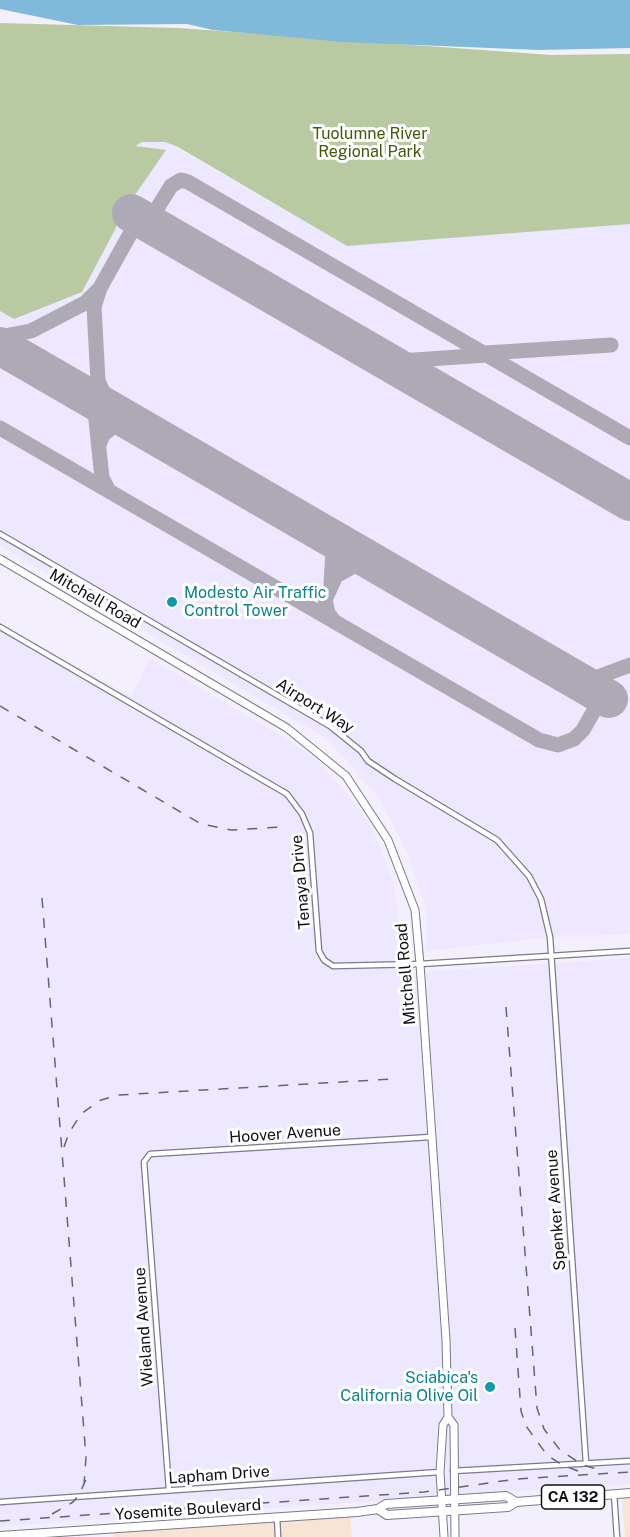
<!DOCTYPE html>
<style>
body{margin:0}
canvas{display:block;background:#f3effd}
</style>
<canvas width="630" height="1537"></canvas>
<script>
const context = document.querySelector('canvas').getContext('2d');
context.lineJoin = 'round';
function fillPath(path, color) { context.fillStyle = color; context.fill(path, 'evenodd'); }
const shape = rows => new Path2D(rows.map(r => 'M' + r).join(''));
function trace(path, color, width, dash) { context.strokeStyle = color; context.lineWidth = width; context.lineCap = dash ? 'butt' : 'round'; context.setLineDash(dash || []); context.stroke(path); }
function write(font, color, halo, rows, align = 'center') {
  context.font = font + ' "Public Sans",sans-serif'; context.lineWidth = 6; context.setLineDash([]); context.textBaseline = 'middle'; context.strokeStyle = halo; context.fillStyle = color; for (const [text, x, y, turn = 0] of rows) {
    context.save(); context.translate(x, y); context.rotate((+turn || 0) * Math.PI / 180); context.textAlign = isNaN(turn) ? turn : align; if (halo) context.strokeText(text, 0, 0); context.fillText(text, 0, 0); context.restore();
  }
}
fillPath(shape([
 [630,1497,630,1537,625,1537,622,1498],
 [350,1516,352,1537,113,1537,113,1533]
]), '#f7e4d4');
fillPath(shape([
 [28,131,55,133,120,152,142,142,166,142,347,246,630,224,630,934,550,937,426,951,426,908,407,852,379,798,327,739,0,546,0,139],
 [0,626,131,696,150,659,292,742,317,761,353,801,374,832,393,882,406,973,630,958,630,1484,0,1526]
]), '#ede7ff');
fillPath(shape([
 [0,23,179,28,551,55,630,54,630,224,347,246,178,147,165,142,142,142,135,146,166,150,128,205,82,292,14,319,0,311]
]), '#b9caa2');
fillPath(shape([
 [0,0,630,0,630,48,539,50,343,42,213,30,187,24,78,25,0,9]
]), '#80b9da');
trace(shape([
 [148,223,171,186,181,180,188,182,630,438],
 [0,337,31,331,85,303,98,290],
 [486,353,611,345],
 [380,357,400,361,487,355],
 [428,385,421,378,420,369,423,363,431,359],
 [76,390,88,400,95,411,102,478,109,491],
 [123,417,108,402,98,381,94,307,100,288,139,218],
 [0,428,539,740,558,745,574,739,583,730,603,695],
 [99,445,103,435,113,427,126,423,138,426],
 [607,489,630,492],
 [319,531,328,540,333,551,331,583],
 [334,621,328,613,325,600,336,576,354,566,381,567],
 [582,683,630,665]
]), '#adaab6', 15);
trace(shape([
 [131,213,630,502],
 [0,346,609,699]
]), '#adaab6', 38);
const street = shape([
 [0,534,330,726,361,751,368,761,395,779,497,840,529,876,541,899,550,937,586,1463],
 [0,627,287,794,302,814,310,833,319,951,324,960,333,966,420,964,630,951],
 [453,1471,630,1461],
 [169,1490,144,1162,150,1154,431,1137],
 [614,1494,617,1537],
 [0,1502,440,1472],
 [277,1517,278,1537]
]);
const secondary = shape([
 [0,559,287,728,346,776,388,840,415,910,420,964,446,1340,448,1417,443,1425,440,1472,444,1537],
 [448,1417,454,1425,455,1537]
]);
const primary = shape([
 [378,1509,387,1515,508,1507,516,1502,630,1493],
 [0,1536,357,1512,378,1509,386,1504,506,1496,516,1502]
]);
trace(street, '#7e798d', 7);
trace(secondary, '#7e798d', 9);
trace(primary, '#7e798d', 10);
trace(street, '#fff', 4.5);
trace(secondary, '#fff', 7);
trace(primary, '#fff', 8);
trace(shape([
 [0,706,201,824,231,830,282,827],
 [42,898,86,1457,84,1485],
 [506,1007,537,1408,544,1429,560,1450,583,1465,600,1470],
 [64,1147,69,1133,81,1114,101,1100,119,1095,392,1079],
 [515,1328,521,1411,526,1426,547,1455,562,1465,581,1472],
 [52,1514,73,1502,79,1495,87,1477],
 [0,1521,424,1492,517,1479,630,1472]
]), '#67656e', 1.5, [10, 10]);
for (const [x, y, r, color] of [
 [172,602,6,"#0f9aa8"],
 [490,1387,6,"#0f9aa8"]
]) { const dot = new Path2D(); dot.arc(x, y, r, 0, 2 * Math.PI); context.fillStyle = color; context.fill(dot); trace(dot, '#fff', 2); }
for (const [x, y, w] of [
 [573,1497,63]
]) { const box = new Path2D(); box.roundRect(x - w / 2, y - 12, w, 24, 4.5); context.fillStyle = '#fff'; context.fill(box); trace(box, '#110f16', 1.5); }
write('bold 15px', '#110f16', null, [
 ["CA 132",573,1497]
]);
write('16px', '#425a09', '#fff', [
 ["Tuolumne River",370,134],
 ["Regional Park",370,152]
]);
write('16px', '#0d838f', '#fff', [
 ["Modesto Air Traffic",184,593],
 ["Control Tower",184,611],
 ["Sciabica's",478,1378,"right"],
 ["California Olive Oil",478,1396,"right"]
], 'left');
write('16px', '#110f16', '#fff', [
 ["Mitchell Road",95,599,30],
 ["Airport Way",315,706,32],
 ["Tenaya Drive",301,882,-95],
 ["Mitchell Road",406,974,-95],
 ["Hoover Avenue",285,1134,-4],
 ["Spenker Avenue",556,1210,-94],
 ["Wieland Avenue",144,1327,-94],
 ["Lapham Drive",219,1475,-4],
 ["Yosemite Boulevard",188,1510,-4]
]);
</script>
